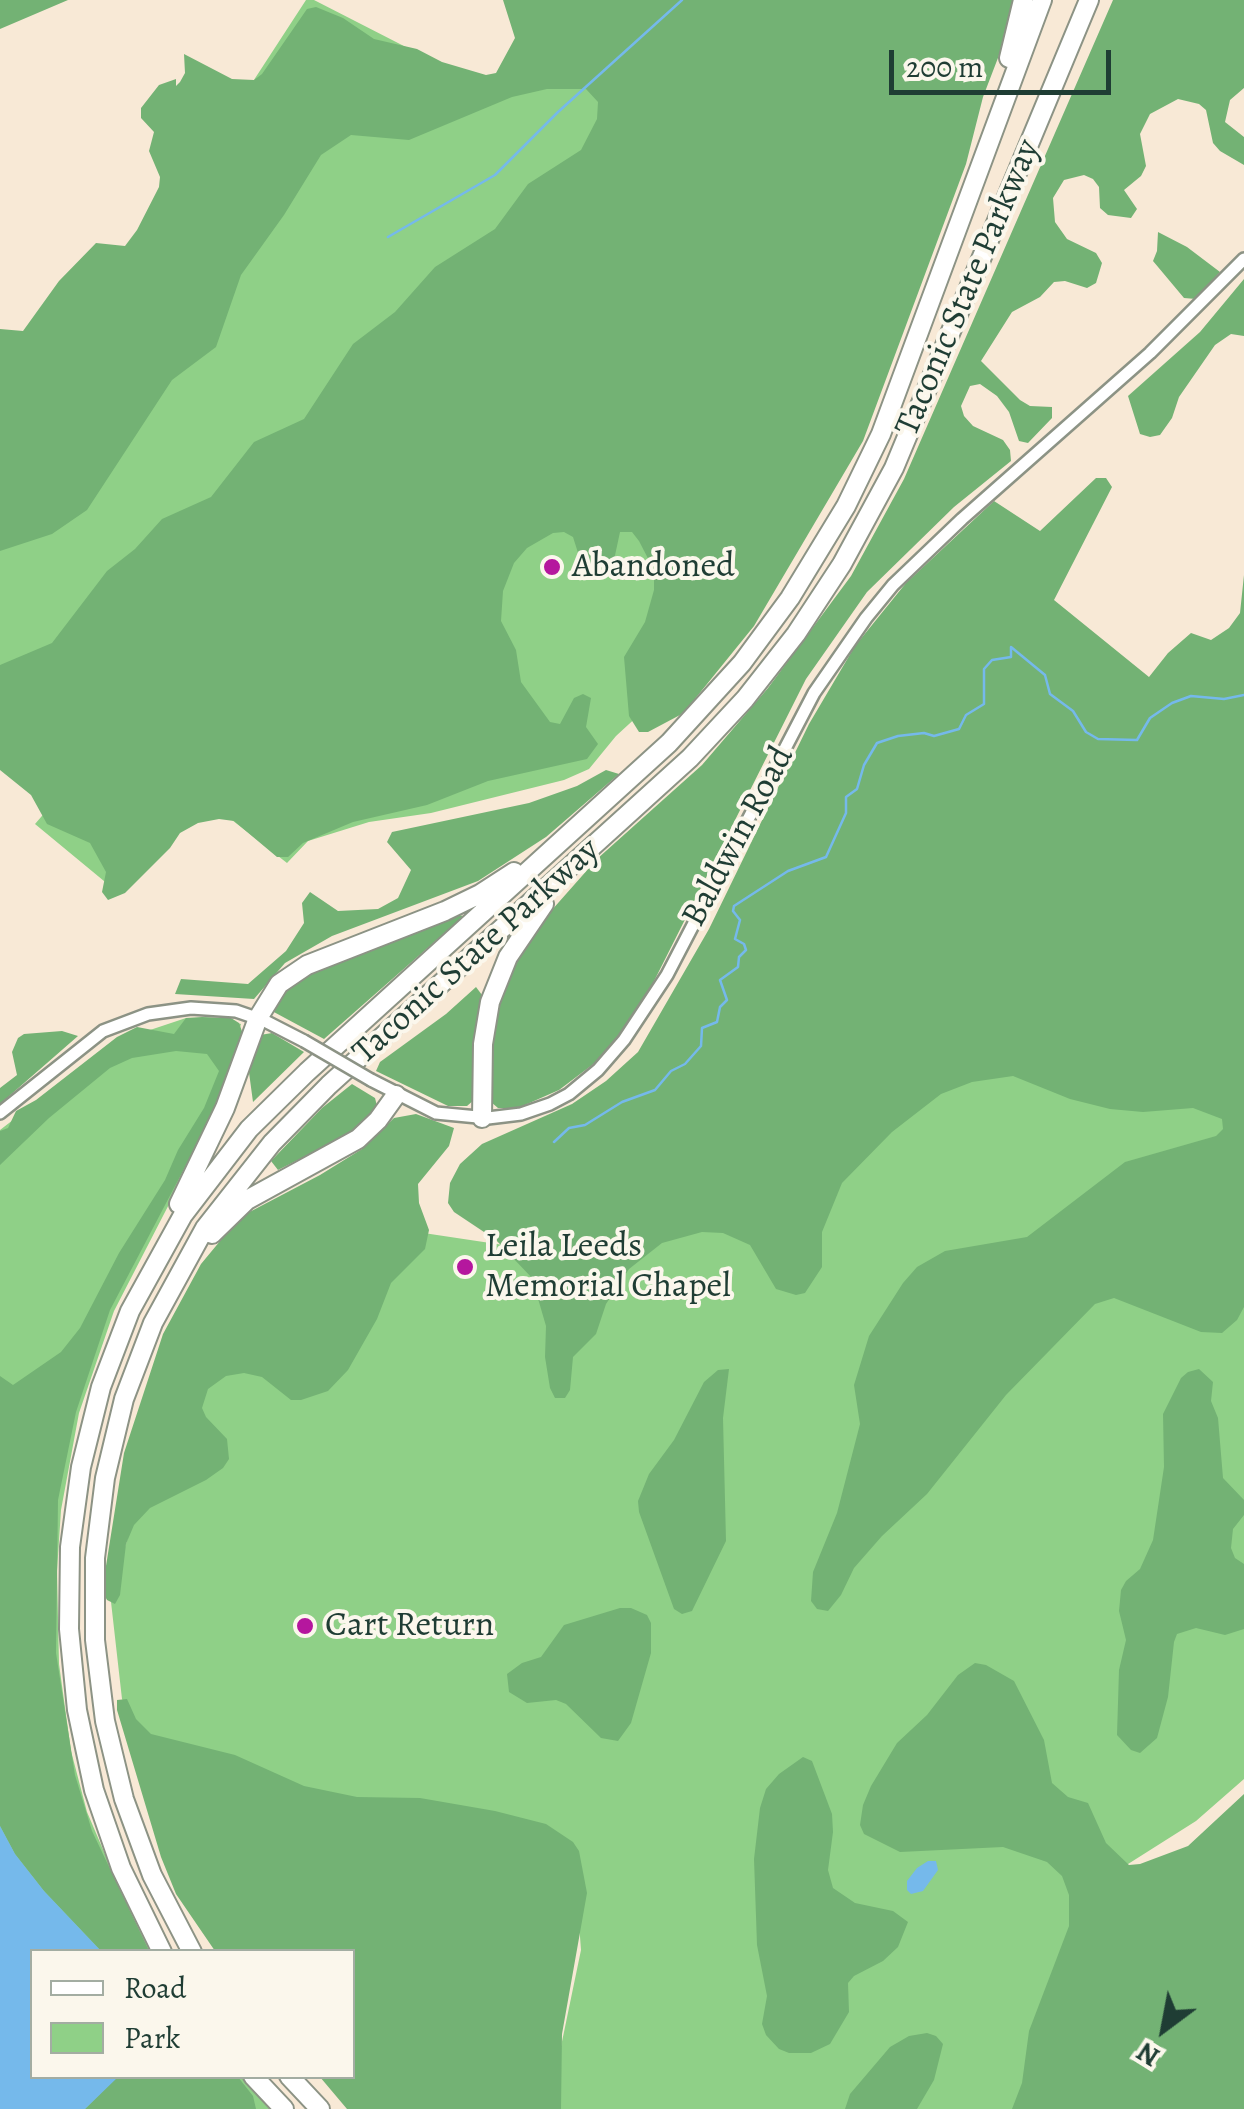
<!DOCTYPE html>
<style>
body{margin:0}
#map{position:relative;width:1244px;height:2109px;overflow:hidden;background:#f8e9d6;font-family:Alegreya,serif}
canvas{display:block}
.legend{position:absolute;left:30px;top:1949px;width:325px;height:130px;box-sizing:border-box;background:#fbf7ec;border:2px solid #a3ada2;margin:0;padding:12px 18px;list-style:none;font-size:30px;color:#1f3d34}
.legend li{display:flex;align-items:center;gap:20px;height:50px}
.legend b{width:50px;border:2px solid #a3ada2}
.north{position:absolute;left:1114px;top:1979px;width:100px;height:100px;-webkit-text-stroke:8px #fbf7ec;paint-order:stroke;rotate:212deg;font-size:28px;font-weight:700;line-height:40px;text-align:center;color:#1f3d34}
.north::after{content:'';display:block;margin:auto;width:35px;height:45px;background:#1f3d34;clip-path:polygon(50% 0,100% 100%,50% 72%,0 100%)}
.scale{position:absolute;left:889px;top:50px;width:222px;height:45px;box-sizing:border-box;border:5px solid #1f3d34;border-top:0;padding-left:12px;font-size:30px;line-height:35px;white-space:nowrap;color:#1f3d34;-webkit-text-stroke:8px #fbf7ec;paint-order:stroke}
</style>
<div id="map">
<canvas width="1244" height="2109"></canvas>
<ul class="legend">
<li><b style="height:12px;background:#fff"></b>Road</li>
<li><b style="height:28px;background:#8fd087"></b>Park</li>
</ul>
<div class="north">N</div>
<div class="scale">200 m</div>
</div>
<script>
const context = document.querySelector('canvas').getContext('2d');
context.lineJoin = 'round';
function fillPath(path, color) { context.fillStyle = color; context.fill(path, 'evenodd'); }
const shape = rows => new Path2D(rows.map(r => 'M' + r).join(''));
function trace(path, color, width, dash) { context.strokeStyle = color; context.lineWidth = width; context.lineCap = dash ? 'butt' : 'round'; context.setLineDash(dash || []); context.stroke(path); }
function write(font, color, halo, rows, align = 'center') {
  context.font = font + ' Alegreya,serif'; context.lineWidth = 8; context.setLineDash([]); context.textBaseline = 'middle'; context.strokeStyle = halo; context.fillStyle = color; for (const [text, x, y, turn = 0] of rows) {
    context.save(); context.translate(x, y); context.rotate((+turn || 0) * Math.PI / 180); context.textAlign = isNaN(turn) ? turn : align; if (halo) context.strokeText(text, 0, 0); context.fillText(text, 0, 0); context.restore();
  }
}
fillPath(shape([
 [306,0,314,0,482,86,588,0,690,668,616,736,589,769,564,780,431,813,369,822,308,841,287,863,200,795,110,886,35,824,54,802,0,757,0,470],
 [186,1018,216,1018,241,1024,214,1117,114,1311,79,1413,61,1510,57,1571,59,1664,71,1751,87,1812,122,1894,154,1951,32,1952,32,2076,244,2077,271,2109,0,2109,0,1130,106,1048,126,1038],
 [974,1052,1244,1095,1244,1779,1196,1821,1117,1871,1037,2109,548,2109,581,1950,575,1870,376,1806,145,1747,122,1699,110,1593,170,1408,417,1232,590,1258]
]), '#8fd087');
fillPath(shape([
 [0,0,68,0,0,29],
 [503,0,1015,0,1006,37,983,97,966,164,863,441,754,626,690,705,680,715,648,732,639,732,629,716,624,657,645,622,654,590,654,570,639,541,632,532,620,532,614,560,608,566,597,568,587,564,579,556,573,537,564,532,553,533,527,548,514,563,503,591,501,621,516,650,521,682,550,722,560,724,574,698,583,694,591,698,586,727,598,744,587,759,488,781,427,805,353,822,303,843,288,857,277,857,234,821,219,819,198,823,180,833,170,848,125,893,108,900,102,892,106,872,90,843,47,824,31,795,0,770,0,665,52,643,107,571,135,549,162,519,211,497,254,442,304,419,353,344,395,312,435,267,495,229,528,184,581,150,597,119,598,102,586,89,547,89,512,97,409,140,351,135,321,155,284,215,241,275,216,347,172,380,87,510,52,534,0,551,0,329,23,331,59,281,96,243,125,246,137,230,159,187,160,177,149,151,154,132,141,118,141,108,159,85,176,79,176,86,180,82,185,73,184,54,232,79,254,80,262,74,307,9,316,7,343,18,374,39,417,49,442,62,486,75,496,73,515,38],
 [1113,0,1244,0,1244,88,1230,100,1225,122,1244,137,1244,165,1220,151,1213,143,1206,110,1199,104,1178,99,1150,114,1140,134,1146,166,1141,176,1124,190,1137,209,1131,218,1108,215,1100,208,1099,187,1093,179,1084,175,1064,180,1053,198,1055,222,1067,239,1096,253,1102,263,1096,283,1087,288,1065,281,1054,282,1040,297,1012,312,981,361,1020,400,1030,406,1052,407,1052,418,1028,443,1019,441,1009,412,997,396,980,384,970,386,961,406,964,416,973,426,1003,440,1010,450,1011,461,954,507,867,592,806,679,647,995,604,1056,559,1090,518,1108,498,1108,491,1102,489,1082,494,1015,528,937,597,859,702,765,768,688,851,576,904,479],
 [1158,232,1187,247,1220,272,1196,299,1184,298,1153,261,1157,251],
 [1244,279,1244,336,1231,334,1215,345,1179,397,1172,418,1160,435,1150,437,1140,434,1128,396,1200,332],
 [1096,478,1106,478,1112,487,1054,600,1149,677,1168,653,1191,633,1211,640,1229,628,1240,613,1244,575,1244,1307,1237,1320,1222,1333,1201,1332,1114,1298,1095,1304,1006,1395,927,1494,882,1536,854,1568,841,1595,828,1611,817,1609,811,1601,813,1572,837,1513,860,1424,854,1385,869,1336,903,1283,917,1267,945,1251,1027,1237,1125,1162,1216,1136,1223,1129,1222,1119,1193,1108,1143,1112,1110,1109,1070,1099,1013,1076,972,1082,941,1094,892,1132,842,1183,822,1232,822,1267,805,1293,796,1295,776,1289,750,1245,723,1233,702,1232,662,1243,629,1269,606,1304,596,1334,573,1357,570,1390,565,1398,555,1398,550,1388,545,1357,546,1326,532,1278,496,1240,454,1212,448,1203,450,1183,460,1164,482,1144,572,1104,606,1081,638,1052,709,929,809,724,855,646,906,583,994,501,1040,531],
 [606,770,619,774,546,837,478,881,332,936,285,963,254,999,175,994,181,979,248,984,286,951,304,923,302,903,310,892,338,911,378,909,398,898,411,870,387,842,392,832,529,803,577,786],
 [450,914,464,916,324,1039,272,1011,286,987,302,976],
 [476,987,482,995,475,1031,475,1099,467,1106,448,1106,376,1071,380,1062,446,1014],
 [202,1017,231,1018,239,1023,243,1034,240,1046,218,1104,110,1310,76,1412,58,1500,56,1653,75,1775,92,1831,149,1951,101,1951,44,1891,15,1854,0,1826,0,1376,13,1385,61,1352,80,1328,119,1253,165,1180,178,1150,204,1108,219,1071,207,1054,176,1051,132,1058,110,1068,49,1118,0,1165,0,1131,8,1128,16,1111,36,1100,117,1037,137,1027,174,1034,186,1018],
 [62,1031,78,1036,0,1104,0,1088,17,1075,12,1052,18,1038,24,1034],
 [272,1033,304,1052,253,1102,248,1065,260,1035],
 [352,1084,375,1098,377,1106,372,1114,350,1134,278,1170,271,1161,322,1108],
 [416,1114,454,1128,449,1146,418,1184,419,1203,429,1230,425,1249,391,1283,377,1319,348,1370,328,1391,301,1400,291,1400,262,1377,244,1373,226,1376,208,1389,202,1408,206,1417,227,1439,229,1459,223,1468,206,1480,150,1508,134,1525,126,1544,120,1595,115,1604,107,1600,102,1591,124,1453,163,1334,201,1264,240,1217,320,1175,362,1149,394,1118],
 [729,1369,723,1418,726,1541,692,1611,682,1614,674,1609,639,1512,638,1501,649,1474,674,1440,704,1382,718,1370],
 [1199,1369,1213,1382,1211,1401,1218,1418,1223,1478,1244,1500,1244,1515,1233,1529,1231,1548,1235,1558,1244,1564,1244,1629,1225,1635,1196,1628,1177,1634,1174,1642,1168,1697,1157,1738,1140,1753,1131,1750,1117,1735,1119,1670,1126,1640,1119,1611,1121,1590,1126,1581,1140,1569,1153,1540,1164,1467,1163,1414,1181,1378,1188,1372],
 [620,1608,631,1608,647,1615,651,1623,651,1653,631,1723,618,1741,601,1738,566,1704,556,1700,527,1703,509,1692,507,1674,522,1663,541,1657,564,1625],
 [975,1663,986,1665,1014,1681,1044,1740,1052,1783,1068,1797,1088,1803,1106,1843,1129,1865,1140,1864,1188,1846,1244,1794,1244,2109,1012,2109,1022,2083,1029,2031,1069,1926,1069,1895,1062,1876,1047,1862,1003,1847,900,1852,864,1834,860,1825,863,1805,871,1786,897,1743,927,1715,958,1675],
 [127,1699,136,1719,151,1734,235,1755,304,1786,357,1797,420,1798,495,1811,546,1824,573,1842,579,1851,587,1893,562,2034,561,2109,347,2109,320,2077,352,2076,352,1952,215,1951,176,1894,161,1857,117,1710,117,1700],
 [803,1757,812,1761,832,1814,833,1832,828,1870,833,1888,855,1903,893,1911,908,1922,898,1947,883,1961,854,1976,848,1983,849,2012,830,2044,811,2053,789,2053,779,2049,766,2035,762,2024,767,1996,757,1945,754,1859,760,1808,766,1789,779,1774],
 [927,2033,936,2036,943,2044,934,2080,917,2109,845,2109,850,2094,890,2047,909,2036],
 [118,2076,238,2077,253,2096,256,2109,85,2109]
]), '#73b274');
fillPath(shape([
 [0,1826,15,1854,44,1891,101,1951,32,1952,32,2076,118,2077,85,2109,0,2109],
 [928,1861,936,1861,938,1870,923,1891,911,1894,907,1890,907,1881,917,1868]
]), '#75b9eb');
trace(shape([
 [388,237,495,175,558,112,682,0],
 [554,1142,569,1128,585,1125,622,1102,655,1090,671,1071,685,1064,701,1046,702,1028,717,1022,720,1007,727,1000,720,980,738,967,739,957,746,950,744,944,735,939,740,920,733,911,734,906,788,871,826,857,846,813,846,797,857,789,864,765,877,743,898,736,924,733,934,736,959,729,966,715,984,704,984,669,992,660,1011,657,1011,647,1045,675,1050,694,1073,711,1086,732,1098,739,1137,740,1150,718,1172,703,1191,696,1224,699,1244,695]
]), '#75b9eb', 2.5);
const tertiary = shape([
 [371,1080,436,1113,488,1118,521,1114,550,1104,569,1094,598,1070,624,1040,667,975,814,693,866,618,893,585,962,519,1150,353,1244,259],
 [0,1113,103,1031,148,1014,191,1008,236,1011,265,1021,304,1041]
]);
const motorway = shape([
 [1009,58,1023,0],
 [482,1118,483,1044,490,1002,508,957,544,904],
 [179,1204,225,1108,258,1018,279,984,307,965,445,911,480,894,514,872],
 [212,1234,247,1200,358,1139,378,1120,396,1095],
 [162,1952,121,1868,94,1790,77,1710,69,1629,70,1547,81,1467,101,1387,130,1311,183,1215,249,1129,307,1072,669,743,742,663,790,598,846,506,881,434,1042,0],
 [192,1952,152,1875,124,1799,105,1721,95,1640,95,1558,105,1478,124,1399,153,1323,205,1228,272,1143,329,1085,690,758,745,699,796,634,842,564,894,468,1089,0],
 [253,2076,284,2109],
 [289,2076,320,2109]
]);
trace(tertiary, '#8c9385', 16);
trace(motorway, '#8c9385', 22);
trace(tertiary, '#fff', 11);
trace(motorway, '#fff', 18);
const tertiaryBridge = shape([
 [304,1041,371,1080]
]);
trace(tertiaryBridge, '#8c9385', 16, []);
trace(tertiaryBridge, '#fff', 11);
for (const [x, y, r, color] of [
 [552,567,10,"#b5179e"],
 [465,1267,10,"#b5179e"],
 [305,1626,10,"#b5179e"]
]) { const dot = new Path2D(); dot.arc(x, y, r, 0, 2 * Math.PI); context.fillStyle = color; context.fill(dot); trace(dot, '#fbf7ec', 4); }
write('35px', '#1f3d34', '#fbf7ec', [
 ["Taconic State Parkway",969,288,-67],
 ["Baldwin Road",739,837,-62],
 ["Taconic State Parkway",477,952,-42]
]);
write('35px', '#1f3d34', '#fbf7ec', [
 ["Abandoned",572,567],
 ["Leila Leeds",485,1247],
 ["Memorial Chapel",485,1287],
 ["Cart Return",325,1626]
], 'left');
</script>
